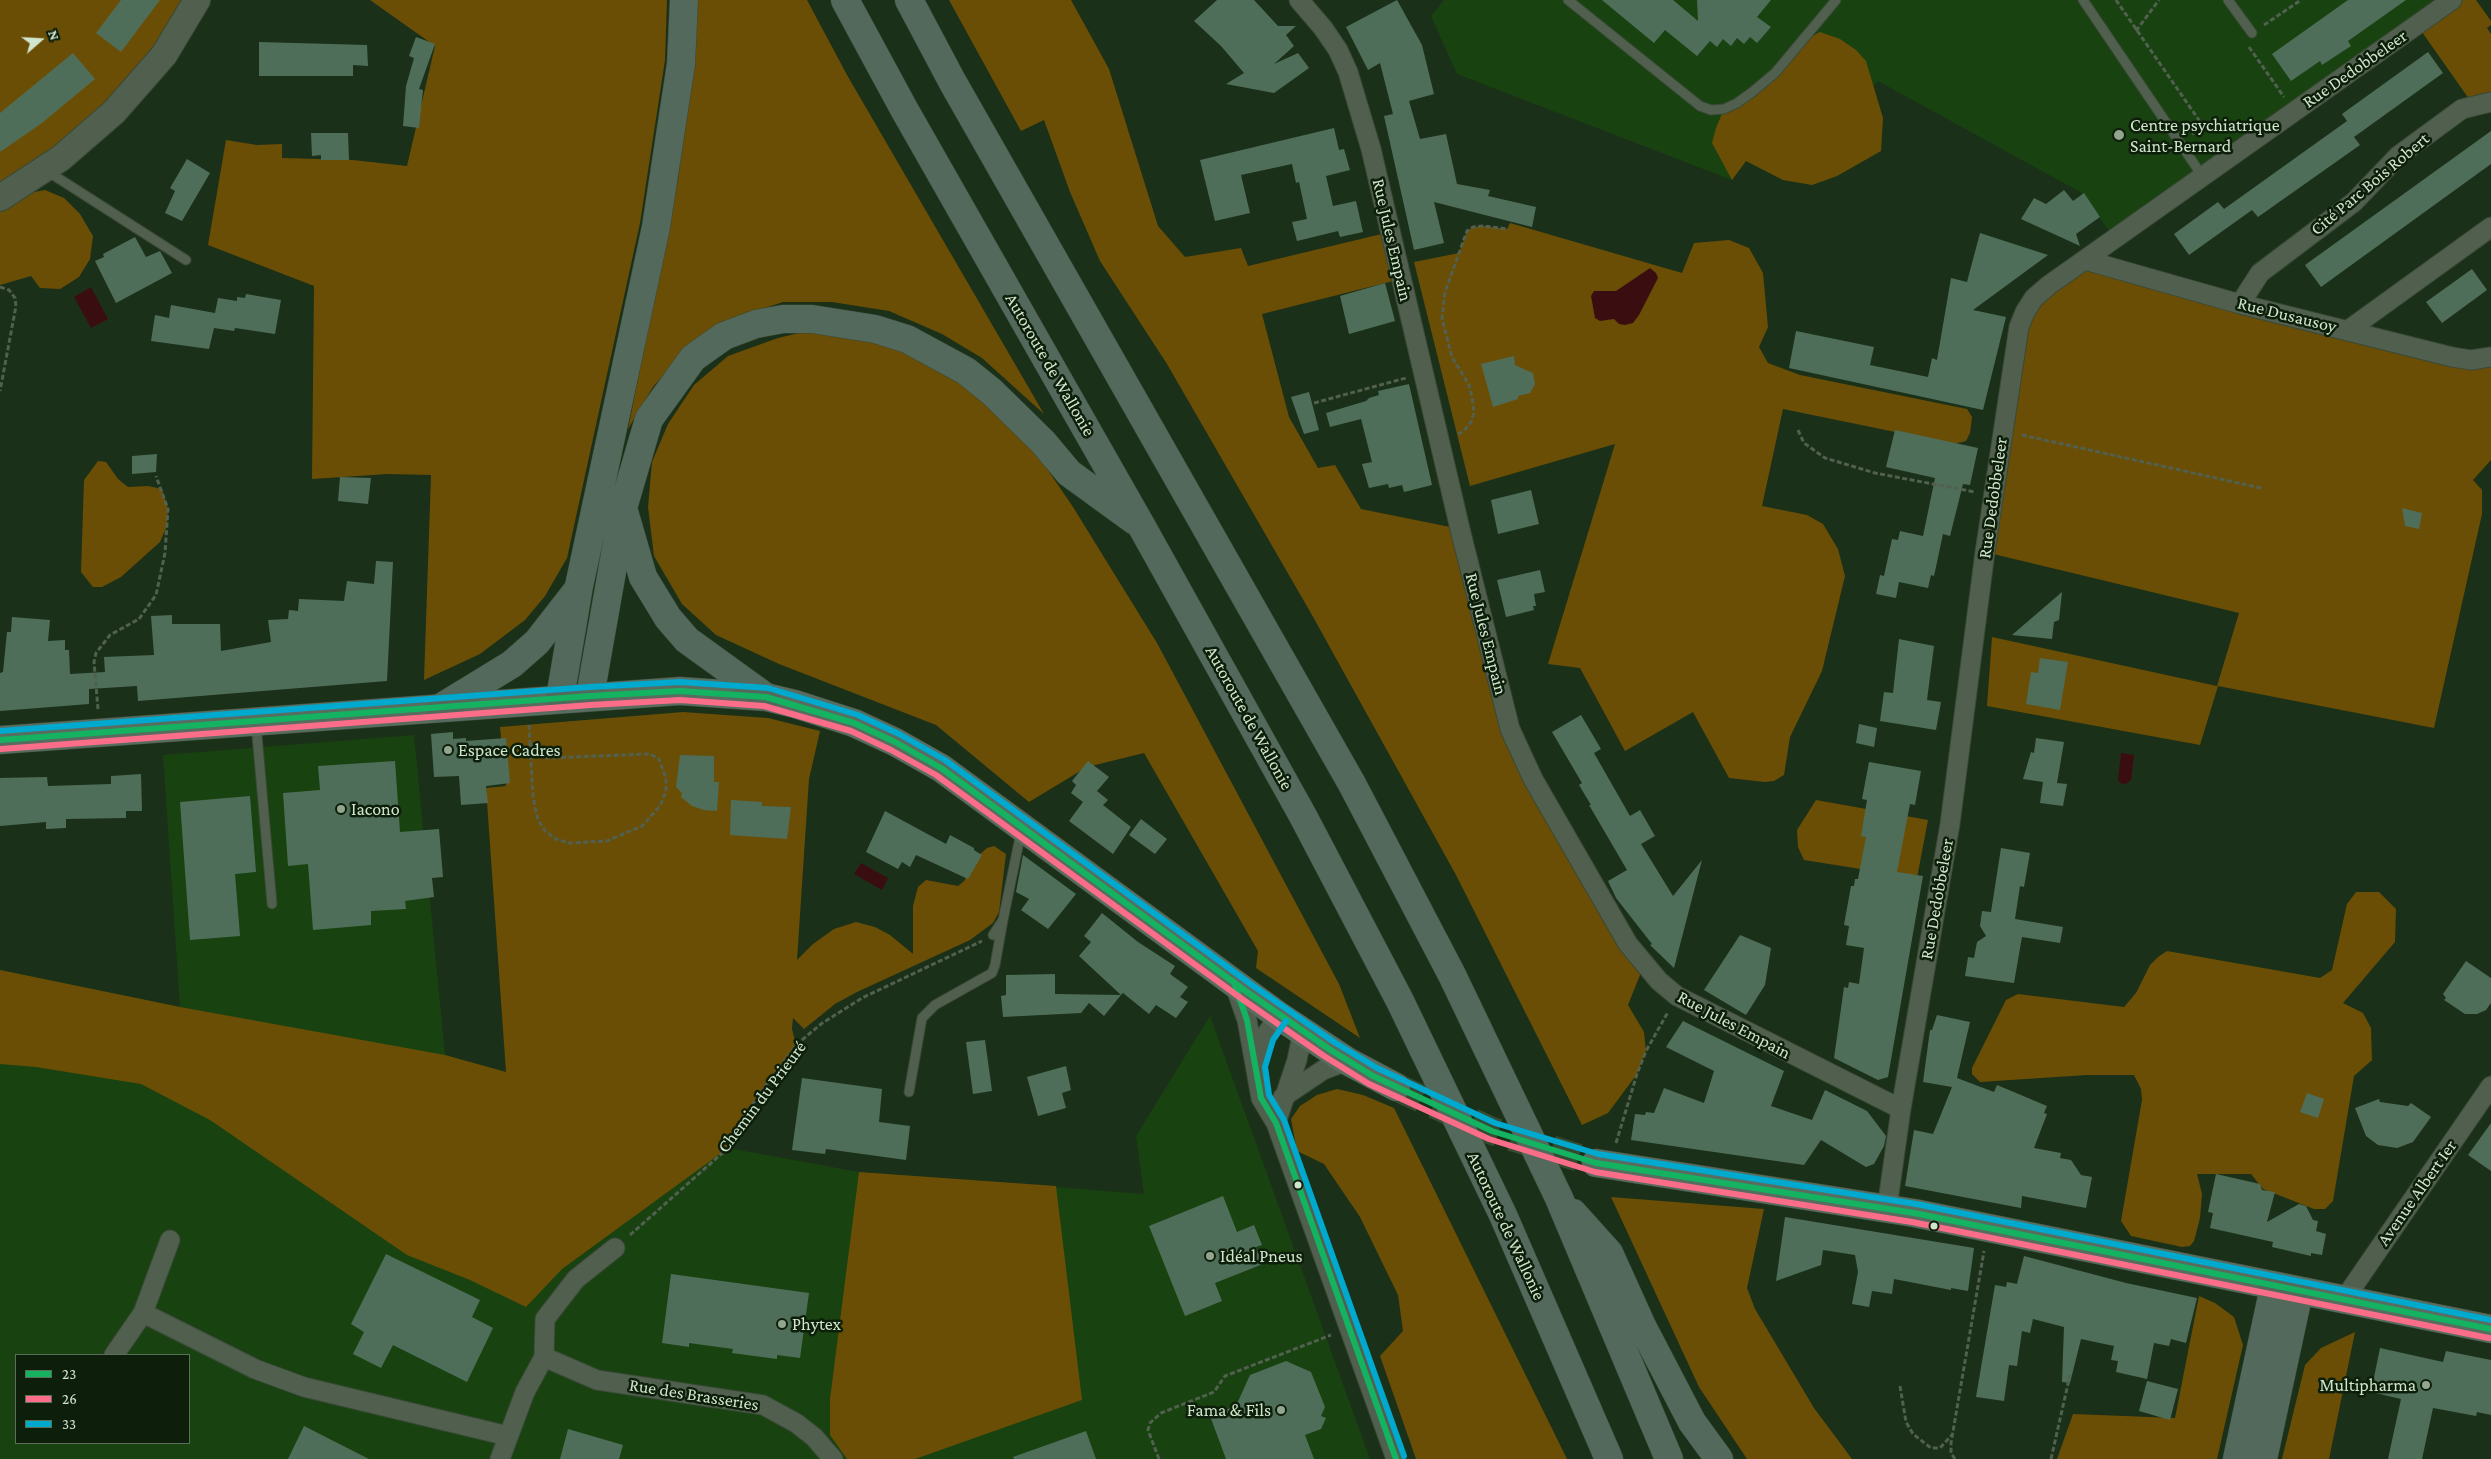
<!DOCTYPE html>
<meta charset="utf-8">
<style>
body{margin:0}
#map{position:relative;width:2491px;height:1459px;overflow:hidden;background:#1b3018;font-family:"Crimson Pro",serif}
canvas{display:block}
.legend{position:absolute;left:15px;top:1354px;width:175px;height:90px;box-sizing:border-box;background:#0d1e0a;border:1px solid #5b6e58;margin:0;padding:6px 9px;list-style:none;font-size:15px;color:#d0e6cc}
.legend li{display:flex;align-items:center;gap:10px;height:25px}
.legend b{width:25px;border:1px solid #5b6e58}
.north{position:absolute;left:15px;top:15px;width:50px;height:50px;-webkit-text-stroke:4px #0d1e0a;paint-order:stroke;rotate:71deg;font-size:14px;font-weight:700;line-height:20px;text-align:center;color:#d0e6cc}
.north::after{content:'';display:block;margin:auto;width:18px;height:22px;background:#d0e6cc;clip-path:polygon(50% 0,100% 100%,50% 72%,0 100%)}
</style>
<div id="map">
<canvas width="2491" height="1459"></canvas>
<ul class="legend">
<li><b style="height:6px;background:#13b361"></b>23</li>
<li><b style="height:6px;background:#fb6d88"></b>26</li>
<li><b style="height:6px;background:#00a9ce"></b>33</li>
</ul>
<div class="north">N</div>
</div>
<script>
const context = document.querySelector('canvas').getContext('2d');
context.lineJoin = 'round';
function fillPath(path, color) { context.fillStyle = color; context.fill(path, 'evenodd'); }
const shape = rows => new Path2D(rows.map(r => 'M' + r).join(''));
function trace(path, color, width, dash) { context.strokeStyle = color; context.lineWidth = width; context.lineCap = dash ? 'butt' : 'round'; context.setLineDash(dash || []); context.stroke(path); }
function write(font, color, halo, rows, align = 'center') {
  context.font = font + ' "Crimson Pro",serif'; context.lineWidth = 5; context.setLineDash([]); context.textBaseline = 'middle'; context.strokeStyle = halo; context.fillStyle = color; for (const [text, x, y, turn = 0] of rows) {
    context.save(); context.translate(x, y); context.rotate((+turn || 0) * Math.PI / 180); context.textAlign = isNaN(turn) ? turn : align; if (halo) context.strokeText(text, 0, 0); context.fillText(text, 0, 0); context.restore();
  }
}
fillPath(shape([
 [1444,0,2452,0,2115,239,2082,193,1878,81,1873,86,1883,118,1881,151,1837,176,1812,185,1783,180,1746,161,1732,180,1457,74,1431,16],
 [414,735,445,1055,717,1137,728,1148,859,1172,1144,1194,1136,1136,1210,1016,1370,1459,0,1459,0,970,180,1007,163,755],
 [16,1355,189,1355,189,1443,16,1443]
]), '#194211');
fillPath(shape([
 [0,0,197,0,164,55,0,198],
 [370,0,667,0,665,60,640,223,567,558,545,596,525,620,480,654,424,680,431,475,388,474,312,479,314,286,208,245,226,140,257,145,282,144,282,158,353,160,407,166,435,46],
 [698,0,807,0,847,75,1044,414,982,358,942,334,889,311,832,302,783,302,729,320,682,354,653,387,628,429,678,179],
 [949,0,1071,0,1109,69,1158,226,1185,257,1241,248,1248,266,1390,232,1401,279,1262,314,1289,417,1318,468,1335,465,1361,509,1460,529,1510,729,1644,965,1628,1005,1644,1032,1646,1051,1637,1074,1608,1113,1582,1125,1456,875,1312,615,1167,364,1100,261,1070,192,1044,120,1021,131],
 [2452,0,2476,0,2491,21,2491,25,2487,28,2491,34,2491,102,2474,106,2417,25],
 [1820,32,1840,39,1856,50,1866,61,1883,118,1881,151,1837,176,1812,185,1783,180,1746,161,1732,180,1712,143,1716,128,1724,109,1737,103,1801,42],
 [45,190,64,198,80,214,93,236,90,259,79,277,60,289,40,288,31,276,0,285,0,206,23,194],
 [1510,223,1682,273,1694,243,1729,240,1749,248,1763,273,1768,327,1759,347,1768,363,1800,375,1967,409,1972,417,1970,433,1966,441,1954,444,1783,409,1762,506,1807,515,1823,524,1838,549,1845,576,1822,671,1790,737,1784,775,1774,781,1765,782,1729,778,1693,712,1625,751,1580,668,1548,664,1615,444,1470,486,1414,262,1459,253,1467,231,1473,227,1483,226,1507,229],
 [2085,260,2491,357,2491,460,2473,480,2482,490,2482,514,2434,728,2218,686,2200,745,1987,706,1992,637,2217,686,2239,613,1985,552,2019,327],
 [812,330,886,340,936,364,985,402,1039,457,1073,507,1157,643,1339,984,1360,1038,1256,968,1258,951,1144,753,1087,767,1029,802,936,725,779,664,716,635,682,604,654,556,648,507,652,462,668,424,694,385,728,356,778,338],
 [98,461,106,462,118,479,128,487,148,486,162,489,168,509,167,526,160,542,121,577,102,587,93,587,81,572,84,480],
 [683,712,768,718,820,731,809,779,797,960,813,944,834,929,856,922,875,927,890,935,913,954,913,906,918,887,926,880,958,886,964,881,979,855,987,848,994,846,1006,854,999,912,993,923,970,940,857,992,835,1004,804,1029,793,1018,792,1029,796,1045,755,1100,728,1148,562,1269,526,1307,470,1280,407,1255,210,1120,141,1084,36,1067,0,1064,0,970,180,1007,445,1055,506,1072,486,788,506,786,500,727],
 [1816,800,1928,820,1917,878,1804,860,1798,847,1797,830],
 [2356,892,2379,892,2396,909,2395,942,2343,1003,2363,1013,2371,1028,2372,1060,2354,1076,2333,1201,2325,1209,2314,1209,2263,1189,2251,1174,2197,1174,2202,1194,2200,1218,2194,1241,2190,1246,2182,1247,2131,1236,2121,1221,2142,1100,2141,1089,2134,1075,2087,1075,1980,1082,1972,1074,1972,1068,2006,1000,2018,994,2124,1007,2136,993,2150,965,2158,957,2167,951,2320,978,2332,970,2347,904],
 [1337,1089,1363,1095,1394,1108,1567,1459,1416,1459,1380,1356,1403,1331,1398,1295,1360,1217,1324,1164,1297,1151,1291,1119,1300,1106,1317,1095],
 [859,1172,1056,1186,1082,1400,915,1459,847,1459,830,1435,830,1399],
 [1611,1197,1764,1209,1747,1288,1755,1309,1814,1408,1852,1459,1747,1459,1699,1387],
 [2199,1296,2215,1303,2234,1317,2243,1345,2217,1459,2057,1459,2073,1414,2175,1418],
 [2355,1332,2329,1459,2282,1459,2305,1365,2321,1348]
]), '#6a4e05');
fillPath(shape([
 [1650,268,1656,273,1658,278,1639,315,1633,323,1625,325,1619,324,1614,319,1600,321,1595,318,1591,296,1594,291,1616,291],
 [91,287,108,319,91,328,74,297],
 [2121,753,2134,755,2131,780,2126,784,2120,783,2118,780],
 [861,863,888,878,882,890,854,874]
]), '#3a0e10');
fillPath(shape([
 [121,0,160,0,121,52,96,33],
 [1217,0,1254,0,1278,26,1296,26,1286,35,1294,46,1274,64,1298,53,1309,68,1274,93,1226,84,1244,73,1221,46,1194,21],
 [1397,0,1422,45,1434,94,1409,101,1420,139,1446,134,1457,184,1490,190,1488,196,1536,207,1532,227,1434,202,1444,243,1414,250,1384,116,1393,114,1380,63,1368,70,1346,27],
 [1602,0,1673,0,1698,21,1697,0,1771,0,1757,17,1771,27,1757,43,1750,37,1744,44,1737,38,1731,46,1723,39,1717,47,1710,41,1697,56,1665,30,1654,43],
 [2348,0,2406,0,2348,41,2351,46,2322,65,2320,61,2291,81,2272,54],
 [416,37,435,44,419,89,423,90,419,128,403,126,406,86,414,58,409,56],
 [259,42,367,45,368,66,353,65,353,76,259,76],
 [2428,52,2443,73,2354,137,2360,145,2258,217,2252,210,2189,255,2174,234,2218,202,2224,209,2347,121,2342,114],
 [73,53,95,79,42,123,0,152,0,113],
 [1334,128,1339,150,1344,149,1350,170,1326,176,1333,206,1356,201,1363,232,1340,237,1338,231,1297,241,1292,222,1307,219,1299,182,1296,183,1292,164,1241,175,1250,213,1215,221,1200,160],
 [2491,131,2491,164,2321,287,2305,265],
 [311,133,348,133,349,160,321,160,321,155,312,156],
 [187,159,210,173,182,221,165,213,175,191,170,188],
 [2064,190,2073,201,2084,193,2100,217,2076,234,2080,246,2021,219,2034,198,2046,204],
 [1980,233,2048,255,1973,310,2006,317,1983,410,1789,368,1796,331,1874,347,1870,365,1928,377,1932,358,1937,360,1951,278,1967,282],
 [135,237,146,257,160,251,172,273,116,303,95,261,104,257,103,254],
 [2472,269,2487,290,2442,323,2426,302],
 [1385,283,1395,321,1349,334,1340,296],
 [246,294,281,300,275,334,235,328,234,331,214,328,209,349,151,341,155,315,169,318,171,305,215,313,218,298,237,301,237,297,245,298],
 [1514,356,1515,365,1533,373,1535,384,1530,393,1518,396,1518,399,1493,407,1481,364],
 [1409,384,1432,485,1404,492,1402,485,1389,488,1388,484,1369,488,1362,464,1372,462,1361,419,1330,427,1326,413,1366,401,1369,398,1379,395,1378,391],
 [1309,392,1319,430,1304,434,1291,397],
 [1895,430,1978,448,1970,485,1963,484,1950,536,1943,534,1934,576,1931,575,1928,588,1899,582,1896,598,1876,594,1880,575,1884,576,1892,539,1898,540,1900,531,1923,536,1935,478,1886,467],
 [157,454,156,472,132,474,132,456],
 [340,477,371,478,368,504,338,501],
 [1531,490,1539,524,1498,534,1491,500],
 [2402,508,2422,513,2419,529,2405,526],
 [376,561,393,562,387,681,138,701,137,686,89,689,89,704,0,711,0,673,3,672,7,632,11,632,12,617,50,620,48,641,65,640,65,650,69,650,70,674,105,672,104,657,154,655,151,616,172,615,172,624,220,624,221,651,271,642,268,620,288,619,289,610,298,611,299,599,344,601,347,581,374,584],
 [1540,570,1545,592,1534,594,1536,606,1533,606,1534,610,1506,617,1497,580],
 [2062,592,2059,620,2054,622,2052,639,2012,635],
 [1899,639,1934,646,1927,700,1941,702,1936,730,1880,721,1884,692,1893,693],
 [2040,658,2068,662,2060,710,2026,704,2031,672,2038,673],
 [1581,715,1601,749,1594,753,1630,816,1640,810,1655,836,1641,844,1673,896,1702,860,1674,968,1650,945,1652,944,1616,898,1608,881,1627,870,1589,805,1591,805,1579,785,1582,783,1552,732],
 [1859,724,1877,728,1874,747,1856,743],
 [453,732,453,739,466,738,466,741,506,738,510,783,486,786,488,803,461,805,459,776,434,777,431,734],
 [2036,738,2064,742,2057,783,2067,784,2063,806,2040,803,2043,782,2023,779,2031,752,2034,753],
 [680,755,714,756,714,782,719,782,717,811,704,810,692,806,681,797,682,793,676,787],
 [395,761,400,832,439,829,443,877,432,878,434,897,405,901,406,909,371,911,371,925,313,930,308,864,288,866,283,793,320,790,318,766],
 [1088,761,1109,777,1097,791,1108,800,1103,805,1131,827,1113,854,1069,821,1083,802,1071,793,1076,785,1072,781],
 [1869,762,1921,771,1915,805,1910,804,1897,872,1923,876,1888,1077,1878,1080,1834,1058,1844,987,1848,988,1849,982,1859,984,1864,948,1846,945,1849,926,1844,925,1851,886,1854,886,1855,879,1858,879,1866,837,1861,836,1867,800,1862,799],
 [141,774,142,811,126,811,126,818,66,819,66,828,46,829,46,822,0,826,0,778,47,777,48,786,111,784,111,776],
 [250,796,256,872,235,874,240,936,190,940,180,802],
 [731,800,762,802,762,806,791,807,787,839,730,835],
 [885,811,946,844,950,835,974,848,974,850,982,855,968,879,916,855,910,867,902,862,898,869,866,852],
 [1141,819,1167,839,1155,854,1129,835],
 [2001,848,2030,853,2024,887,2020,886,2015,919,2063,927,2060,943,2022,937,2014,983,1965,976,1968,957,1974,958,1977,942,1986,936,1980,926,1982,911,1991,912],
 [1023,855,1076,894,1048,929,1021,910,1029,899,1016,892],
 [1102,913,1138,942,1175,966,1170,974,1188,987,1180,997,1188,1002,1176,1018,1156,1005,1149,1014,1123,993,1121,995,1079,956,1091,942,1084,936],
 [1740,935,1771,948,1765,985,1746,1015,1704,990],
 [2466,961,2491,978,2491,1003,2486,1010,2477,1014,2465,1014,2444,1000,2446,998,2443,994],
 [1055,974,1055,994,1121,995,1104,1016,1089,1003,1081,1013,1003,1017,1001,996,1006,995,1006,975],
 [1937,1015,1970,1022,1957,1078,1994,1092,1997,1085,2047,1106,2044,1113,2047,1114,2034,1148,2061,1153,2060,1158,2071,1160,2081,1175,2092,1177,2086,1208,2022,1196,2021,1208,1905,1186,1914,1130,1933,1134,1952,1087,1923,1082,1930,1030,1932,1030],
 [1683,1021,1784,1071,1771,1106,1812,1120,1825,1090,1867,1111,1886,1136,1884,1146,1874,1164,1866,1167,1821,1140,1804,1165,1631,1140,1635,1114,1645,1115,1646,1112,1654,1113,1664,1088,1704,1103,1714,1071,1666,1047],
 [985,1040,992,1091,973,1094,966,1042],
 [1066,1066,1071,1090,1062,1093,1066,1108,1038,1116,1027,1077],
 [802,1078,882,1089,879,1122,910,1126,906,1160,826,1149,825,1154,792,1150],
 [2307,1093,2324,1099,2318,1118,2300,1112],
 [2379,1099,2380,1102,2408,1106,2411,1103,2431,1117,2413,1142,2397,1148,2378,1145,2366,1136,2355,1108],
 [2491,1123,2491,1171,2468,1155],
 [2216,1174,2260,1184,2262,1190,2275,1192,2267,1222,2299,1204,2306,1206,2313,1220,2318,1221,2316,1231,2326,1234,2322,1255,2311,1253,2311,1256,2272,1247,2273,1242,2210,1228,2213,1213,2208,1212],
 [1223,1196,1237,1232,1254,1225,1262,1245,1256,1247,1263,1264,1215,1283,1222,1301,1185,1316,1149,1226],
 [1785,1217,1974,1248,1968,1291,1951,1288,1951,1290,1894,1279,1892,1294,1872,1291,1869,1307,1852,1304,1858,1272,1855,1255,1823,1250,1821,1265,1776,1281],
 [386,1254,480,1300,472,1317,493,1328,467,1382,393,1345,381,1368,353,1354,364,1332,351,1324],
 [2024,1256,2126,1283,2197,1298,2186,1343,2171,1339,2169,1346,2154,1343,2147,1379,2116,1372,2118,1361,2111,1360,2114,1346,2081,1339,2070,1383,2062,1382,2064,1327,2033,1319,2030,1333,2022,1331,2017,1366,2009,1365,2004,1401,1976,1397,1995,1285,2006,1287,2007,1282,2017,1284],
 [671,1274,809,1293,800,1358,777,1355,777,1359,732,1353,733,1349,689,1343,689,1347,662,1343],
 [2380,1348,2443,1362,2446,1351,2491,1360,2491,1415,2477,1412,2476,1416,2433,1408,2422,1459,2388,1459,2401,1399,2371,1392],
 [1286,1361,1311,1372,1325,1407,1321,1416,1326,1418,1321,1429,1305,1435,1314,1459,1226,1459,1210,1416,1236,1406,1250,1375],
 [2147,1381,2178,1389,2170,1420,2139,1411],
 [304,1426,369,1459,288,1459],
 [568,1429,623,1445,619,1459,560,1459],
 [1086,1431,1096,1459,1014,1459,1013,1457]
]), '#4f6e59');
trace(shape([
 [1396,1087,1492,1131,1596,1163]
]), '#364b33', 28, [28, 14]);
const lane = shape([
 [1568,0,1700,106,1711,110,1724,109,1737,103,1751,93,1775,73,1836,0],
 [2083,0,2203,177],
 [2228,0,2252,33],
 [47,171,186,260],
 [256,724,272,904],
 [993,935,1003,920,1021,832],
 [909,1092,922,1018,935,1005,992,973,995,965,1003,920]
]);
const street = shape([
 [1299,0,1323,28,1338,50,1348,72,1371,149,1460,529,1510,729,1533,779,1628,944,1659,981,1677,996,1901,1109],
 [2085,260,2240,304,2452,357,2471,360,2491,357],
 [2240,304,2260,273,2354,202,2398,156,2462,109,2491,102],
 [2347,331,2491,227],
 [1234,983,1247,1020,1261,1098,1276,1123,1396,1459],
 [1257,1062,1265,1036,1279,1016],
 [1283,1097,1323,1070,1347,1061],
 [1276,1123,1297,1060,1303,1031],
 [1887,1208,1901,1109,1950,824,1985,552,2019,327,2025,312,2034,298,2049,285,2452,0],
 [170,1240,143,1313,255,1369,304,1387,508,1436],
 [2343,1301,2491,1086],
 [114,1355,143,1313],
 [544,1357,597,1380,763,1405,796,1423,814,1437,833,1459],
 [500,1459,525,1392,544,1357,545,1319,576,1279,615,1248]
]);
const secondary = shape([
 [0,198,61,158,114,112,164,55,197,0]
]);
const primary = shape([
 [0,740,680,691,766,697,795,704,854,723,895,742,941,768,1279,1016,1347,1061,1396,1087],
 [1596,1163,1914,1213,2491,1329]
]);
const highway = shape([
 [845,0,904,109,1142,527,1303,816,1400,1001,1503,1215,1609,1459],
 [909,0,952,81,1352,784,1452,975,1559,1198,1669,1459],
 [590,696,622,515],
 [766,697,687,640,668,618,643,577,623,508,649,419,693,358,724,336,756,324,783,319,812,319,875,329,907,339,966,371,992,392,1043,442,1069,473,1135,521],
 [560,698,579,586,656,227,681,64,684,0],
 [440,708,512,664,537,642,576,592],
 [1573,1213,1609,1253,1642,1326,1692,1422,1719,1459],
 [2237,1459,2274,1287],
 [2263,1459,2299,1292]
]);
trace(lane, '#394936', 11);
trace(street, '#394936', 21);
trace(secondary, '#394936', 28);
trace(primary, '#394936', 29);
trace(highway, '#394936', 29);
trace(shape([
 [2116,0,2203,126,2192,134],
 [2264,25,2301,0],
 [2136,31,2159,0],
 [2249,47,2284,97],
 [0,287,9,290,15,298,16,306,0,391],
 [1314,403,1406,378],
 [1798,430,1804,443,1825,458,1875,473,1975,492],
 [1458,434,1464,431,1471,422,1474,412,1472,397,1469,385,1452,357,1446,334,1442,318,1445,292,1467,231,1473,227,1483,226,1508,229],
 [2022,435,2261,488],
 [98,709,94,662,96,653,110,635,139,619,156,595,165,553,168,509,156,476],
 [529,725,530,744,533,796,535,807,538,820,545,831,556,839,569,843,607,841,642,826,660,806,666,791,666,778,659,759,650,754,546,758,539,755,530,744],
 [1616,1143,1637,1074,1646,1051,1668,1012],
 [630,1235,728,1148,755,1100,796,1045,821,1024,862,998,982,941],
 [1900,1386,1906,1422,1913,1434,1931,1448,1940,1448,1952,1435],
 [1159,1459,1148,1430,1150,1423,1161,1413,1214,1392,1225,1376,1331,1335],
 [1955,1459,1951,1453,1951,1443,1984,1251],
 [2051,1459,2070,1375]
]), '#51604f', 3, [5, 2.5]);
trace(lane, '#51604e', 9);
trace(street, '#51604e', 19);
trace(secondary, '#51604e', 26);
trace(primary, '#586c5f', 28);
trace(highway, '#52695c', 28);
trace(shape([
 [0,740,590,696,680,691,766,697,854,723,895,742,941,768,1247,992,1329,1049,1373,1076,1492,1131,1596,1163,1914,1213,2491,1329],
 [1234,982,1247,1020,1261,1098,1276,1123,1396,1459]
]), '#13b361', 6);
trace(shape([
 [1,749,591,705,680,700,764,706,851,731,891,750,936,775,1242,999,1324,1056,1369,1084,1489,1139,1595,1172,1912,1222,2489,1338]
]), '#fb6d88', 6);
trace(shape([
 [0,731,590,687,680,682,768,688,858,715,899,734,945,760,1252,985,1334,1042,1377,1068,1495,1123,1598,1154,1916,1204,2491,1320],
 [1286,1021,1273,1040,1265,1067,1269,1095,1284,1120,1404,1456]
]), '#00a9ce', 6);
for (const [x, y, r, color] of [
 [2119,135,6,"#91a68d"],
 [448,750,5,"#91a68d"],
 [341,809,5,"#91a68d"],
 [1298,1185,4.5,"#d0e6cc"],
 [1934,1226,4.5,"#d0e6cc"],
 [1210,1256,5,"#91a68d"],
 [782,1324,5,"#91a68d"],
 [2426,1385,5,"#91a68d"],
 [1281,1410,5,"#91a68d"]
]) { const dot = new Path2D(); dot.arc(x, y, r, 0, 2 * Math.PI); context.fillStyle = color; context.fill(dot); trace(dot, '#0d1e0a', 2); }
write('18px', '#d0e6cc', '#0d1e0a', [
 ["Rue Dedobbeleer",2355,69,-35],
 ["Cité Parc Bois Robert",2370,184,-40],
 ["Rue Jules Empain",1392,240,77],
 ["Rue Dusausoy",2287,315,14],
 ["Autoroute de Wallonie",1050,365,60],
 ["Rue Dedobbeleer",1993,498,-82],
 ["Rue Jules Empain",1486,634,76],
 ["Autoroute de Wallonie",1249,718,61],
 ["Rue Dedobbeleer",1937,899,-80],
 ["Rue Jules Empain",1734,1025,28],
 ["Chemin du Prieuré",762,1097,-53],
 ["Avenue Albert Ier",2417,1193,-55],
 ["Autoroute de Wallonie",1506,1226,65],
 ["Rue des Brasseries",694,1395,9]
]);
write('18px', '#d0e6cc', '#0d1e0a', [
 ["Centre psychiatrique",2130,125],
 ["Saint-Bernard",2130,146],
 ["Espace Cadres",458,750],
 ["Iacono",351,809],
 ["Idéal Pneus",1220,1256],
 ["Phytex",792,1324],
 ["Multipharma",2416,1385,"right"],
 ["Fama & Fils",1271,1410,"right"]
], 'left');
</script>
